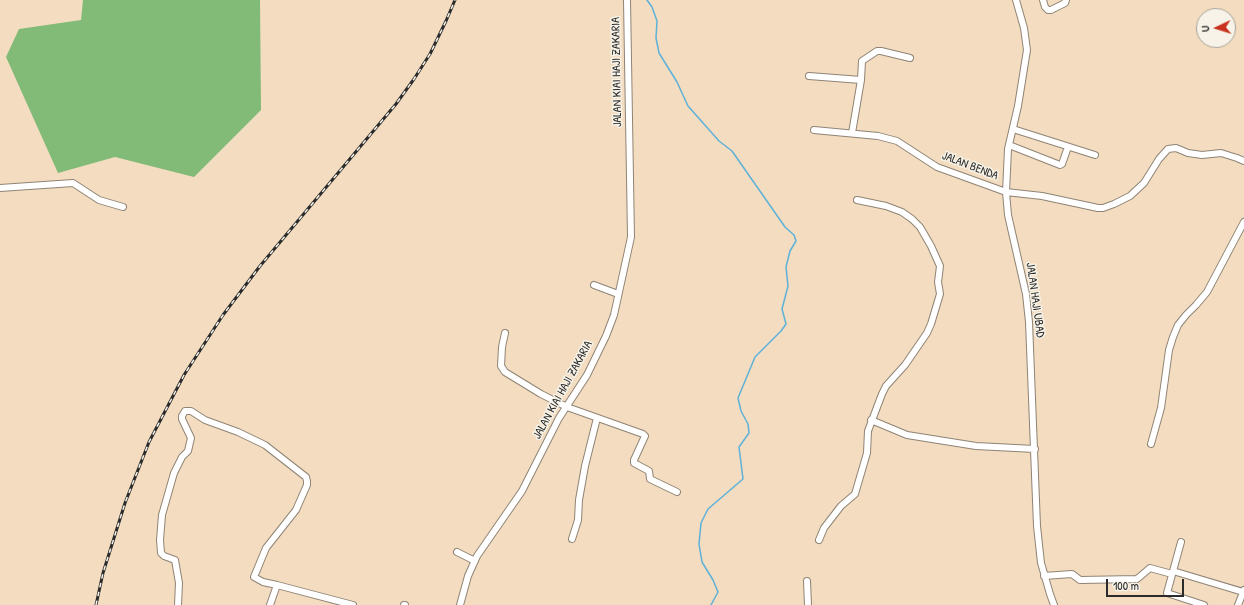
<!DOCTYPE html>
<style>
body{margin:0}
#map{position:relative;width:1244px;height:605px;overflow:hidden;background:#f3dcbf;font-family:"Patrick Hand",sans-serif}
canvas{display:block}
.north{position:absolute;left:1196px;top:8px;width:40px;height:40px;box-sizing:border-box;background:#f7f3e8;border:1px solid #a5a39c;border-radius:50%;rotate:266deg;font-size:11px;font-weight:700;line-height:16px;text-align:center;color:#2b2b2b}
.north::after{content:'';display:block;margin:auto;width:14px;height:18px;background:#c8321e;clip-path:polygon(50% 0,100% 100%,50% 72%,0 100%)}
.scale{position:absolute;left:1106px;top:579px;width:78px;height:18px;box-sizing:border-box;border:2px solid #2b2b2b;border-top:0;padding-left:5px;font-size:12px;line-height:14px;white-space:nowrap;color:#2b2b2b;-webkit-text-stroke:3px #f7f3e8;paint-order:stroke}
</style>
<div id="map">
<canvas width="1244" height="605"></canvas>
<div class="north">U</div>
<div class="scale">100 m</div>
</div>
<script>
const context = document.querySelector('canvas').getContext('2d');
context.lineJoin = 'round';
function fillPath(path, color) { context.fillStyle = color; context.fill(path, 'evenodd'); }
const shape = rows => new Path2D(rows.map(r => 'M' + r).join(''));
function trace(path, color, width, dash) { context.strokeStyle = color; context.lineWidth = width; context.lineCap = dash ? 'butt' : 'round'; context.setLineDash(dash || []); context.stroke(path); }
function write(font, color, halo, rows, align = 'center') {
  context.font = font + ' "Patrick Hand",sans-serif'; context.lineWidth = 3; context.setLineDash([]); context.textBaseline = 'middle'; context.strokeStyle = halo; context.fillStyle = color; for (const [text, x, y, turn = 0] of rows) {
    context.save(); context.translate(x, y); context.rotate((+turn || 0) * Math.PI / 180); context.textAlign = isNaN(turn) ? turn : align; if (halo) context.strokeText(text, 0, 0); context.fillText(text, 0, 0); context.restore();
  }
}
fillPath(shape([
 [83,0,260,0,261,110,194,177,115,157,58,173,6,57,19,29,81,20]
]), '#82ba78');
trace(shape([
 [647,0,652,7,657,21,656,38,659,53,677,82,688,106,719,141,732,151,785,227,794,235,796,241,790,251,786,267,788,286,782,309,786,324,781,331,755,357,738,398,741,411,748,424,749,433,739,447,743,479,708,509,701,523,699,544,702,562,713,580,718,592,711,605]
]), '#5eb1d9', 1.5);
const minor = shape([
 [1016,0,1024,28,1027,50,1018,106,1008,149,1006,192,1008,215,1026,294,1029,322,1037,526,1041,563,1050,594,1054,605],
 [1043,0,1045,7,1048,10,1051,10,1065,3,1066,0],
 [809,76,861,80,852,133],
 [861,80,862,61,877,51,881,51,910,58],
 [1013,129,1095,155],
 [814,130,878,136,897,141,937,167,1006,192,1042,196,1098,208,1103,208,1114,204,1130,196,1144,183,1159,159,1168,149,1176,148,1188,153,1202,155,1221,153,1237,158,1244,161],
 [1009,145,1060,165,1062,164,1068,147],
 [0,188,73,183,99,200,123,207],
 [594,285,618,294],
 [505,333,502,347,501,366,505,372,541,394,567,407,643,434,645,436,634,460,634,463,649,471,650,479,677,492],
 [871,420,907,435,976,446,1035,449],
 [1151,444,1161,408,1169,350,1173,337,1178,325,1186,315,1196,305,1207,292,1244,222],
 [572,539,578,520,579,500,585,466,597,418],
 [819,540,824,528,841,506,855,494,867,453,868,431,882,394,886,386,905,365,927,333,931,324,940,294,938,282,940,266,931,246,920,227,912,219,902,212,886,206,857,200],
 [1181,542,1167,593,1204,605],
 [457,552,475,561],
 [1173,571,1243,592],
 [1044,576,1072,574,1080,580,1137,579,1150,568,1172,574],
 [807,581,808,605],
 [178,605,179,583,175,560,164,556,161,553,160,540,162,515,174,473,182,457,188,451,191,438,182,419,182,416,185,411,191,411,205,420,238,432,265,445,306,477,307,481,307,485,296,510,266,548,254,577,263,582,277,585,353,605],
 [270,605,277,585],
 [404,605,405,605],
 [460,605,468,576,477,556,522,491,559,418,587,375,606,336,614,315,631,237,627,0],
 [1238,605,1244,590]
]);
trace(minor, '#8f8475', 8);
trace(minor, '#fff', 6);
const rail = shape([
 [96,605,103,573,125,503,149,442,184,375,223,315,260,266,396,104,414,79,430,54,446,21,455,0]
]);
trace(rail, '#2b2b2b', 3);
trace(rail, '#f7f3e8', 1.5, [4.5]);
write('12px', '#2b2b2b', '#f7f3e8', [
 ["JALAN KIAI HAJI ZAKARIA",617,72,-91],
 ["JALAN BENDA",970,166,21],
 ["JALAN HAJI UBAD",1035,300,82],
 ["JALAN KIAI HAJI ZAKARIA",563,390,-61]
]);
</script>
